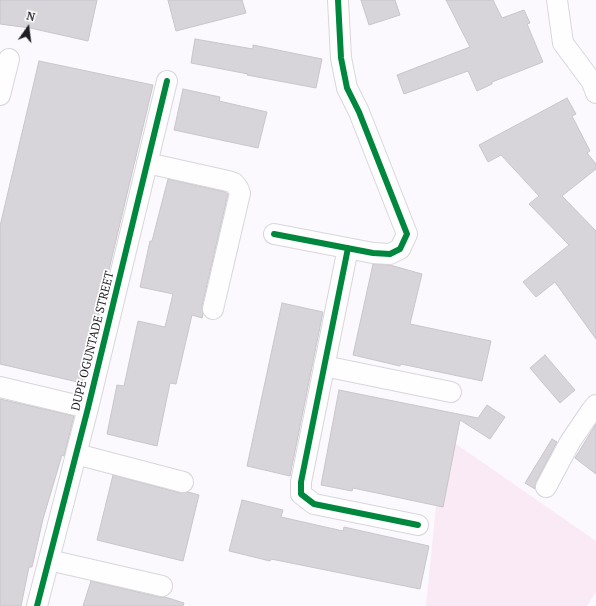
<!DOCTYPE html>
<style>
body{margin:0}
#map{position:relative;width:596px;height:606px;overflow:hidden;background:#fbf9fe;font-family:"PT Serif",serif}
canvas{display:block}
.north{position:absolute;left:8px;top:8px;width:40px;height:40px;-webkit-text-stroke:3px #fff;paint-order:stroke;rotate:14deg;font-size:11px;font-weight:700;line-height:16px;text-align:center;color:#1d1c21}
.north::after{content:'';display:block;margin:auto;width:14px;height:18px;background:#1d1c21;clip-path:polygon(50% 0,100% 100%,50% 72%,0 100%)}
</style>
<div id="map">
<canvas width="596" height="606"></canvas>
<div class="north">N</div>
</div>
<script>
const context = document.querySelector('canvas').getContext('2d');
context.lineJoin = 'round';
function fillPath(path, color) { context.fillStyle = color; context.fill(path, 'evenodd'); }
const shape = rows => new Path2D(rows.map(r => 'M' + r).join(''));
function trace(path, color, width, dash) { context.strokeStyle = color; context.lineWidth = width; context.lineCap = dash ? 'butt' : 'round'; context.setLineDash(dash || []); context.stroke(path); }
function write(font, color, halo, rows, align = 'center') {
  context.font = font + ' "PT Serif",serif'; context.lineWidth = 3.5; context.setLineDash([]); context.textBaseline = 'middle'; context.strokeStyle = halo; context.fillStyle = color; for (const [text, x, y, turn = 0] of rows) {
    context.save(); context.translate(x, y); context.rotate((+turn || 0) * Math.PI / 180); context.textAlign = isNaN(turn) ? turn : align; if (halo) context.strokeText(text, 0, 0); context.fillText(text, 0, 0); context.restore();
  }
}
fillPath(shape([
 [443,435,596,541,596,592,587,606,426,606]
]), '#faeaf5');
const building = shape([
 [0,0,97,0,88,41,30,28,0,24,0,0],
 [168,0,242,0,246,13,176,31,168,0],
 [361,0,395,0,400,15,369,25,361,0],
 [446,0,493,0,502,18,524,10,530,23,527,24,543,62,492,82,492,84,477,91,468,71,404,94,397,75,470,47,446,0],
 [195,39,253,49,253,45,322,59,316,88,247,75,248,74,191,63,195,39],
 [39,61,153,85,82,383,0,364,0,226,39,61],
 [183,89,220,97,219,101,267,112,258,148,174,130,183,89],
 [567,98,576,114,572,116,590,151,587,153,596,164,596,169,562,196,596,231,596,339,555,282,536,297,523,282,569,245,529,204,539,196,501,155,488,162,479,145,567,98],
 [168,179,225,192,228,194,202,306,203,315,202,318,192,315,176,384,170,383,157,446,107,434,117,385,124,386,138,321,165,327,173,294,140,287,150,241,152,241,168,179],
 [373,264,390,265,422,274,410,324,491,341,482,381,401,364,400,366,353,355,373,264],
 [282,303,323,312,290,476,247,466,282,303],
 [545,355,575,390,560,403,530,368,545,355],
 [339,390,478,418,487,405,505,417,490,439,460,420,443,507,353,488,352,491,321,485,339,390],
 [0,399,74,416,64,456,62,455,43,519,32,567,29,567,21,606,0,606,0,399],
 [596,424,596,474,575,458,596,424],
 [552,439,557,442,536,482,535,489,525,483,552,439],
 [113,475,180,493,188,492,199,495,183,561,97,540,113,475],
 [242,500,283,510,281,517,343,531,344,527,429,546,420,589,271,559,270,561,229,551,242,500],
 [91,581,159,597,165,597,184,603,183,606,83,606,91,581]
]);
fillPath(building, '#d8d5da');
trace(building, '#c8c6ca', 1);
const minor = shape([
 [557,0,563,43,592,82,596,93],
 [0,95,9,59],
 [147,163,228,181,234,183,238,188,240,193,213,309],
 [274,234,373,253,390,254,400,249,407,234,359,112,347,88,341,58,338,0],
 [348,248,301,482,301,494,314,504,418,525],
 [324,366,451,392],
 [0,387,88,408],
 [76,454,183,482],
 [546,487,570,442,591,411,596,405],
 [49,560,162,586],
 [37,606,88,408,167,81]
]);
trace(minor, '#d8d6dc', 22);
trace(minor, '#fefeff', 20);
trace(shape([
 [274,234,373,253,390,254,400,249,407,234,359,112,347,88,341,58,338,0],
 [348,248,301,482,301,494,314,504,418,525],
 [37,606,88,408,167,81]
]), '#00873e', 6);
write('12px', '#1d1c21', '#fff', [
 ["DUPE OGUNTADE STREET",93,341,-76]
]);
</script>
